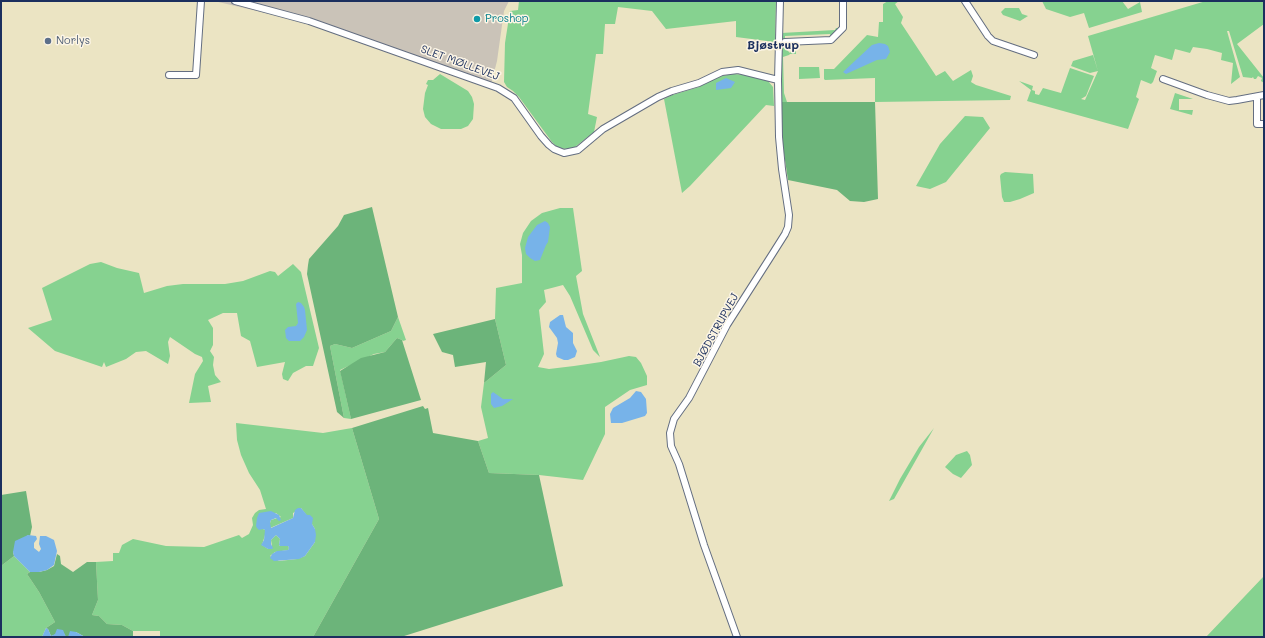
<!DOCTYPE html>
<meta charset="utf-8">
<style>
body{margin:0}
#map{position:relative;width:1265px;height:638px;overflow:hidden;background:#ebe4c3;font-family:Mali,sans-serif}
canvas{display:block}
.frame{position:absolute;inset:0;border:2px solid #1b2f5e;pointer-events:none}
</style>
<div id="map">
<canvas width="1265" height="638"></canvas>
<div class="frame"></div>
</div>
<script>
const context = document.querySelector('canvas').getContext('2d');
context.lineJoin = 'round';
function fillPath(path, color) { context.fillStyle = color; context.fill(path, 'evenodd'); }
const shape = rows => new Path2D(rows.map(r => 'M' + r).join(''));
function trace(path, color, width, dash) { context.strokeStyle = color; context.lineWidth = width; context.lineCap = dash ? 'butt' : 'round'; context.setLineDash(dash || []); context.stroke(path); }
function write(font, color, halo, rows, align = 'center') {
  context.font = font + ' Mali,sans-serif'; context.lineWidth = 3; context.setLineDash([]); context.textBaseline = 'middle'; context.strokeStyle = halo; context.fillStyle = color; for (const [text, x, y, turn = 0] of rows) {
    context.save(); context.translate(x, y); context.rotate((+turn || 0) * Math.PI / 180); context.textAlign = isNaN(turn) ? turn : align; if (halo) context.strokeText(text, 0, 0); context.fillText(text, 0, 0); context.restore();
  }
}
fillPath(shape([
 [214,1,509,1,504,11,497,61,490,88,304,22]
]), '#cac3b8');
fillPath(shape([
 [519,1,776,1,775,42,736,37,736,21,666,29,652,11,618,7,615,24,605,24,603,54,596,54,588,114,597,117,594,132,575,147,568,149,558,148,552,142,519,97,513,91,507,87,504,82,505,43,510,11,518,10],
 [888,1,899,1,895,4,903,17,901,23,936,76,945,71,953,81,971,70,973,76,971,82,976,85,1011,96,1010,100,875,102,875,78,825,80,824,79,824,69,834,69,867,35,878,37,879,22,883,22,883,4],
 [1042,1,1122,1,1128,9,1140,2,1142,12,1089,28,1084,13,1070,17,1046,9],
 [1206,1,1264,1,1264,24,1237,44,1264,78,1264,83,1261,81,1262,78,1258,76,1256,79,1254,79,1253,77,1252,78,1243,77,1229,31,1227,31,1240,77,1231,84,1233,63,1221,60,1222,53,1207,49,1193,47,1190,53,1175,49,1172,60,1155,55,1151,68,1157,71,1153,82,1151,84,1141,80,1136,97,1139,99,1128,129,1027,101,1031,90,1019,81,1033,86,1032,90,1035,91,1035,94,1039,95,1043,88,1061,93,1070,68,1094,76,1086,96,1081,99,1085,100,1098,71,1090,73,1071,66,1073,61,1093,55,1098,71,1088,36],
 [1005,8,1019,8,1022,14,1028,16,1020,21,1003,15,1001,12],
 [836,28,840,28,831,38,830,34,785,36,785,42,780,42,781,33,835,30],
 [780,44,785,44,785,46,788,45,786,49,790,53,792,50,796,51,796,54,790,54,789,55,783,57,784,93,787,102,782,102,779,89],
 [799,67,819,67,820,78,799,79],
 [440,74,468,91,472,97,474,104,473,119,468,126,461,129,441,129,431,124,425,117,423,109,425,93,428,85,426,84,428,80,433,80],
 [733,74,749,75,768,81,773,87,774,106,766,105,690,186,682,193,664,99,672,95,699,87,711,80,722,76],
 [1175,93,1193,99,1179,99,1179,110,1193,110,1192,115,1170,109],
 [965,116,983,117,990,128,946,182,930,189,916,186,940,144],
 [1005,172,1033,174,1034,193,1020,199,1010,202,1004,202,1002,197,1000,176,1001,174],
 [560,208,573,208,582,271,576,276,583,314,600,357,593,350,570,296,563,285,544,290,546,302,539,310,544,354,538,367,549,369,574,366,601,362,629,356,636,357,641,363,647,376,647,385,630,390,605,407,605,434,583,480,539,475,489,473,478,441,488,438,481,407,484,383,506,365,495,319,496,288,522,283,522,255,520,244,523,233,531,221,542,213],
 [101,262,117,268,139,273,144,293,167,286,183,284,225,284,243,281,270,271,275,272,278,276,293,264,301,272,319,348,313,366,306,366,293,373,288,381,283,379,282,374,285,362,257,367,250,341,241,336,237,313,223,313,208,320,213,328,213,345,210,351,214,357,213,365,215,375,221,382,208,386,211,402,189,403,195,374,203,361,202,357,195,354,170,337,168,342,170,356,168,364,146,351,136,352,126,359,106,367,104,362,102,367,55,351,28,328,52,320,42,288,90,264],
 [398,317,406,340,403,341,402,340,397,338,385,352,374,354,340,370,351,419,344,418,330,346,335,344,352,348,391,331],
 [236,423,323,433,352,428,379,519,313,637,160,637,160,631,133,631,122,625,107,624,99,616,92,615,98,600,96,562,113,561,113,553,119,553,122,545,133,539,166,546,204,547,239,535,242,538,249,534,253,525,252,518,255,513,259,510,266,509,260,490,249,473,241,455,237,440],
 [301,508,307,516,315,529,315,542,305,556,297,559,279,561,270,556,275,552,288,550,289,548,288,546,280,546,279,545,280,539,276,535,271,540,272,546,268,549,262,545,265,535,265,530,263,529,263,513,276,513,281,517,271,520,270,523,270,528,293,518,293,513],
 [934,428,894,499,889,501,900,479,919,447],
 [967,451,970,455,972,465,961,478,953,474,945,467,956,455],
 [14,556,30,572,27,574,39,592,55,622,46,628,42,637,1,637,1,566],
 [1264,576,1264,637,1206,637]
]), '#86d290');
fillPath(shape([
 [782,102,875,102,878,199,864,202,850,201,837,190,788,180,782,140],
 [372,207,398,317,391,331,352,348,335,344,330,346,344,418,337,412,307,274,308,265,309,259,338,226,344,215],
 [495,319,506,365,484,383,486,362,455,367,453,355,442,352,433,334],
 [397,338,402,340,421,400,351,419,340,371,361,358,385,352],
 [423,406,425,409,428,408,433,433,478,441,489,473,539,475,563,586,401,637,313,637,379,519,352,428],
 [26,491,32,527,30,536,28,535,13,552,14,556,1,566,1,495],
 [57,554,60,556,61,564,73,572,87,562,96,562,98,600,92,615,99,616,107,624,122,625,133,631,133,637,85,637,76,632,68,637,66,637,63,632,51,636,48,629,46,628,55,622,39,592,27,574,30,572,39,572,47,570,54,566]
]), '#6cb47a');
fillPath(shape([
 [879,43,885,44,888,46,890,52,886,59,877,60,846,74,843,72,872,45],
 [726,78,735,82,731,88,716,90,716,83],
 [545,221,548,223,550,227,548,242,546,245,540,260,535,261,530,258,526,254,525,248,528,237,537,225],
 [298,302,301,303,304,307,305,310,307,330,304,337,300,341,289,341,286,338,285,330,288,327,296,326,298,323,296,304],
 [560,315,563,315,566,327,573,333,573,343,577,351,575,357,568,360,564,360,557,357,556,354,558,343,557,338,549,327,550,322],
 [636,391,641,392,646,399,647,413,645,416,622,423,611,423,610,414,613,408,630,398],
 [493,392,503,399,513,399,502,406,494,408,491,404,491,394],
 [298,508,301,508,307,515,310,515,313,518,312,524,315,529,316,535,315,542,305,556,299,559,274,561,270,558,272,554,277,551,288,550,289,548,288,546,280,546,279,545,280,539,276,535,271,540,271,544,273,548,272,549,268,549,261,545,264,540,265,530,263,529,259,530,257,528,256,526,257,518,259,513,271,511,279,515,281,520,279,521,276,518,271,520,270,523,271,528,293,518,295,510],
 [28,535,36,536,37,539,34,543,34,548,39,552,41,549,39,544,40,536,46,536,54,540,57,551,54,565,47,570,39,572,30,572,14,556,13,552,15,541],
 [46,628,48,629,51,636,55,634,57,629,63,630,66,637,68,637,70,631,76,632,85,637,42,637]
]), '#77b3e9');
const minor = shape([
 [235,1,309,21,498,88,514,98,541,136,549,145,554,149,564,153,578,150,603,129,658,97,672,91,699,83,722,72,738,70,778,80],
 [965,1,988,36,993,41,1034,55],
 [785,42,831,40,843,28,843,1],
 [169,75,196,75,201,1],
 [1163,79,1207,95,1229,101,1237,100,1264,95],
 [1257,97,1257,124,1264,124],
 [737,637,704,545,679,464,671,446,670,433,674,419,689,398,727,325,773,253,785,234,788,227,789,215,782,169,779,137,778,80,780,1]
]);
trace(minor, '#646e81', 8);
trace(minor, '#fff', 6);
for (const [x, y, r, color] of [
 [477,19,4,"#0f9aa8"],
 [48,41,4,"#5c6f8a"]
]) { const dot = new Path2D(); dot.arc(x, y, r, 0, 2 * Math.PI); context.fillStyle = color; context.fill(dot); trace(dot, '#fcf5e5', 1.5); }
write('11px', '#0d838f', '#fcf5e5', [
 ["Proshop",485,19]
], 'left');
write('11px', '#4e5e75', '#fcf5e5', [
 ["Norlys",56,41]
], 'left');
write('11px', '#1b2f5e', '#fcf5e5', [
 ["SLET MØLLEVEJ",460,63,20],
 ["BJØDSTRUPVEJ",716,330,-61]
]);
write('bold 12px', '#1b2f5e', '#fcf5e5', [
 ["Bjøstrup",773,45]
]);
</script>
